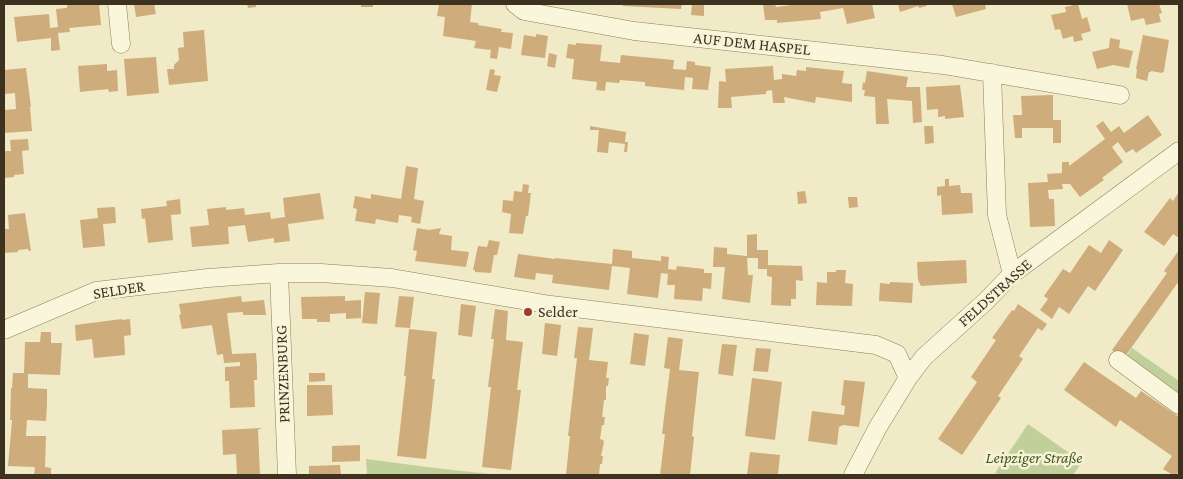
<!DOCTYPE html>
<meta charset="utf-8">
<style>
body{margin:0}
#map{position:relative;width:1183px;height:479px;overflow:hidden;background:#f0eac7;font-family:"Crimson Pro",serif}
canvas{display:block}
.frame{position:absolute;inset:0;border:5px solid #3d3220;pointer-events:none}
</style>
<div id="map">
<canvas width="1183" height="479"></canvas>
<div class="frame"></div>
</div>
<script>
const context = document.querySelector('canvas').getContext('2d');
context.lineJoin = 'round';
function fillPath(path, color) { context.fillStyle = color; context.fill(path, 'evenodd'); }
const shape = rows => new Path2D(rows.map(r => 'M' + r).join(''));
function trace(path, color, width, dash) { context.strokeStyle = color; context.lineWidth = width; context.lineCap = dash ? 'butt' : 'round'; context.setLineDash(dash || []); context.stroke(path); }
function write(font, color, halo, rows, align = 'center') {
  context.font = font + ' "Crimson Pro",serif'; context.lineWidth = 5; context.setLineDash([]); context.textBaseline = 'middle'; context.strokeStyle = halo; context.fillStyle = color; for (const [text, x, y, turn = 0] of rows) {
    context.save(); context.translate(x, y); context.rotate((+turn || 0) * Math.PI / 180); context.textAlign = isNaN(turn) ? turn : align; if (halo) context.strokeText(text, 0, 0); context.fillText(text, 0, 0); context.restore();
  }
}
fillPath(shape([
 [1132,348,1179,381,1179,399,1124,360],
 [1028,424,1082,462,1073,475,1001,475,995,473],
 [366,459,435,468,499,475,367,475]
]), '#c1cf9a');
fillPath(shape([
 [67,4,99,4,101,25,69,28,70,32,58,33,60,50,51,51,51,38,17,42,14,17,49,14,50,28,58,27,56,9,67,8],
 [134,4,154,4,156,14,136,17],
 [247,4,256,4,256,7,248,8],
 [361,4,373,4,373,7,361,7],
 [439,4,472,4,470,22,478,23,478,25,502,29,501,32,513,33,511,49,499,47,497,59,490,58,491,50,474,48,476,41,443,36,445,17,437,16],
 [623,4,682,4,681,9,623,6],
 [692,4,704,4,704,16,691,15],
 [763,4,775,4,776,7,799,4,872,4,875,18,847,24,843,8,820,12,821,19,777,23,777,20,765,20],
 [898,4,926,4,927,6,919,8,918,6,900,12],
 [952,4,985,4,986,9,956,17],
 [1078,4,1082,19,1087,17,1091,31,1081,34,1083,40,1074,42,1073,36,1063,39,1060,29,1055,30,1051,15,1066,12,1065,7],
 [1127,4,1159,4,1162,13,1159,14,1161,22,1146,25,1144,18,1131,21],
 [204,30,208,81,169,85,167,69,174,69,174,65,179,60,178,48,184,47,183,32],
 [536,34,548,36,545,58,521,55,524,35,536,37],
 [1143,35,1169,40,1164,71,1162,73,1151,71,1151,72,1149,72,1147,81,1136,78,1137,69,1136,69],
 [1110,38,1120,40,1119,48,1133,51,1129,68,1113,65,1097,69,1092,52,1109,48],
 [576,43,602,45,600,61,620,63,621,55,674,60,673,69,686,70,687,61,695,62,695,65,711,67,708,90,692,89,693,78,685,77,684,90,645,86,645,82,620,80,619,83,606,82,605,91,596,90,597,82,572,79,574,59,566,58,568,44,576,45],
 [549,53,557,55,555,68,547,66],
 [156,57,159,93,127,96,124,59],
 [107,64,107,71,117,70,118,91,109,92,108,89,80,92,78,66],
 [773,66,774,80,782,79,782,74,796,76,797,70,806,71,806,67,844,71,842,83,852,84,852,102,816,97,815,103,784,97,785,103,773,103,772,90,766,91,766,94,731,97,732,108,718,108,719,81,726,82,725,69],
 [26,68,31,107,30,107,32,131,4,133,4,110,16,109,15,93,4,94,4,70],
 [490,69,495,70,494,75,501,76,497,92,486,90],
 [867,71,908,77,906,87,920,87,922,122,913,123,912,101,887,99,889,124,876,124,875,97,864,96,865,90,862,90,863,82,865,83],
 [960,85,964,117,945,119,945,116,938,117,938,109,927,110,926,87],
 [1053,95,1053,120,1061,120,1061,143,1053,143,1053,128,1022,128,1022,138,1015,138,1013,115,1022,115,1021,96],
 [1148,115,1162,135,1136,153,1133,149,1126,153,1118,142,1112,147,1123,162,1102,178,1104,180,1080,197,1070,184,1062,184,1063,189,1048,190,1049,199,1054,199,1055,226,1030,227,1028,183,1048,182,1047,174,1062,173,1062,162,1069,162,1069,166,1105,139,1096,126,1103,121,1111,132,1119,126,1124,133],
 [590,126,626,132,625,142,628,142,627,152,624,152,625,144,609,142,608,153,597,152,599,130,590,130],
 [924,126,933,126,934,143,925,144],
 [28,139,29,150,22,151,24,174,14,175,14,177,4,178,4,151,11,151,10,140],
 [406,166,418,168,414,199,424,201,420,224,411,222,412,217,399,215,398,223,376,219,375,224,355,221,357,209,353,208,355,196,371,199,371,194,401,199],
 [945,179,949,179,949,186,960,185,961,193,972,193,973,213,942,215,941,195,937,196,937,187,945,186],
 [523,184,529,185,528,193,531,193,528,216,526,216,523,234,509,233,511,214,502,212,503,200,513,201,514,191,522,192],
 [805,191,807,203,798,204,797,192],
 [1179,192,1179,238,1173,234,1164,246,1144,232,1170,198,1173,201],
 [320,193,324,219,288,224,290,241,274,243,274,238,248,242,245,225,228,227,229,244,192,247,190,227,209,225,207,209,226,207,226,210,244,208,245,215,270,212,271,219,285,217,283,198],
 [848,197,857,197,858,207,849,208],
 [180,199,181,214,171,215,173,240,148,243,145,218,142,219,141,209,167,206,166,201],
 [115,207,116,223,103,224,105,246,83,248,80,220,98,218,97,208],
 [25,213,31,251,29,251,28,249,18,250,18,252,4,253,4,229,9,229,8,215],
 [417,228,429,230,441,228,439,234,452,236,451,250,469,252,466,267,415,261,417,251,413,250],
 [757,234,757,250,768,250,768,265,802,266,803,281,796,280,796,299,791,299,791,306,771,305,772,277,767,276,767,269,758,269,758,258,747,258,748,275,753,275,750,303,722,299,725,267,713,267,714,247,727,248,727,254,747,256,747,235],
 [489,240,500,242,497,255,494,255,491,273,475,272,475,270,473,270,478,246,487,247],
 [1109,240,1123,250,1095,291,1088,286,1069,314,1059,307,1052,319,1040,310,1048,299,1044,296,1063,269,1070,273,1089,245,1101,253],
 [613,249,632,251,632,258,661,261,661,256,669,257,668,269,676,270,677,266,704,269,704,273,712,273,711,289,703,288,702,301,674,299,675,285,667,285,668,274,661,273,658,298,627,294,630,268,612,266,609,290,552,283,553,275,536,273,535,280,514,277,518,254,555,259,555,258,612,264],
 [1179,250,1179,281,1124,358,1112,350,1167,273,1164,271],
 [966,260,967,283,921,286,918,280,917,262],
 [836,270,846,270,845,283,853,284,852,306,816,305,817,282,827,283,827,272,836,272],
 [890,282,913,283,912,303,879,301,880,283,890,284],
 [365,292,380,293,377,324,362,323],
 [241,296,242,302,264,300,266,315,243,315,243,312,227,313,232,354,256,353,257,365,257,380,254,380,255,407,230,408,229,381,225,381,225,367,240,366,240,362,224,363,223,354,217,355,212,325,182,329,179,315,181,314,179,304],
 [345,296,345,301,361,300,361,318,346,319,346,313,330,314,330,322,317,322,317,319,302,319,301,297],
 [399,296,414,297,410,328,395,327],
 [461,304,476,306,472,337,458,335],
 [1018,304,1047,324,1042,331,1038,328,1019,356,1023,359,998,396,1001,398,962,455,938,439,977,382,971,377,996,340,992,338,1012,310,1014,311],
 [495,309,508,311,506,340,523,342,517,390,521,390,511,470,482,467,491,387,488,387,494,339,491,339],
 [122,319,122,320,130,319,131,335,124,336,125,355,94,358,92,339,76,341,75,325],
 [545,323,561,325,557,356,542,354],
 [578,327,593,328,589,360,608,362,606,378,609,378,608,386,606,386,606,400,604,400,602,417,605,417,604,425,602,425,600,439,603,440,604,442,601,456,603,456,602,464,600,464,599,475,566,475,570,436,568,436,577,358,574,358],
 [409,329,437,332,432,379,435,379,426,459,397,456,406,376,404,376],
 [41,332,51,332,51,343,62,343,60,375,28,374,28,388,47,389,47,405,46,421,27,420,26,436,46,436,45,467,51,468,51,475,34,475,35,467,8,466,12,420,10,420,11,388,12,388,13,373,24,373,25,342,40,342],
 [634,333,649,335,645,366,630,364],
 [668,337,683,339,679,370,699,372,692,436,694,437,690,475,660,475,665,434,662,434,670,369,664,368],
 [722,344,737,345,733,376,718,374],
 [756,348,771,349,768,372,753,371],
 [1084,362,1136,398,1141,391,1179,417,1179,471,1176,475,1173,475,1163,469,1172,456,1120,420,1116,427,1064,390],
 [309,373,325,373,325,381,309,382],
 [752,378,782,382,775,440,745,436],
 [844,380,865,382,859,427,843,425,839,427,837,445,808,441,812,411,844,415,845,406,841,405],
 [307,385,332,385,333,415,307,416],
 [262,428,258,430,260,475,237,475,236,454,223,455,222,430],
 [360,445,360,461,332,462,332,446],
 [750,452,780,455,778,475,747,475],
 [340,465,341,475,309,475,309,466]
]), '#cfac7c');
const minor = shape([
 [117,4,121,44],
 [515,4,524,11,634,31,943,65,1120,95],
 [992,73,997,215,1012,274],
 [279,273,287,475],
 [4,330,96,291,208,278,279,273,321,273,392,278,551,305,876,345,897,354,908,378],
 [1118,360,1179,405],
 [853,475,878,427,908,378,924,357,986,301,1012,274,1179,151]
]);
trace(minor, '#8d7e5b', 19);
trace(minor, '#faf6db', 18);
for (const [x, y, r, color] of [
 [528,312,5,"#9e3b29"]
]) { const dot = new Path2D(); dot.arc(x, y, r, 0, 2 * Math.PI); context.fillStyle = color; context.fill(dot); trace(dot, '#f7f3d7', 2); }
write('16px', '#3d3220', '#f7f3d7', [
 ["AUF DEM HASPEL",752,44,6],
 ["SELDER",119,290,-9],
 ["FELDSTRASSE",995,293,-42],
 ["PRINZENBURG",283,374,-92]
]);
write('16px', '#3d3220', '#f7f3d7', [
 ["Selder",538,312]
], 'left');
write('italic 16px', '#455a25', '#f7f3d7', [
 ["Leipziger Straße",1034,458]
]);
</script>
